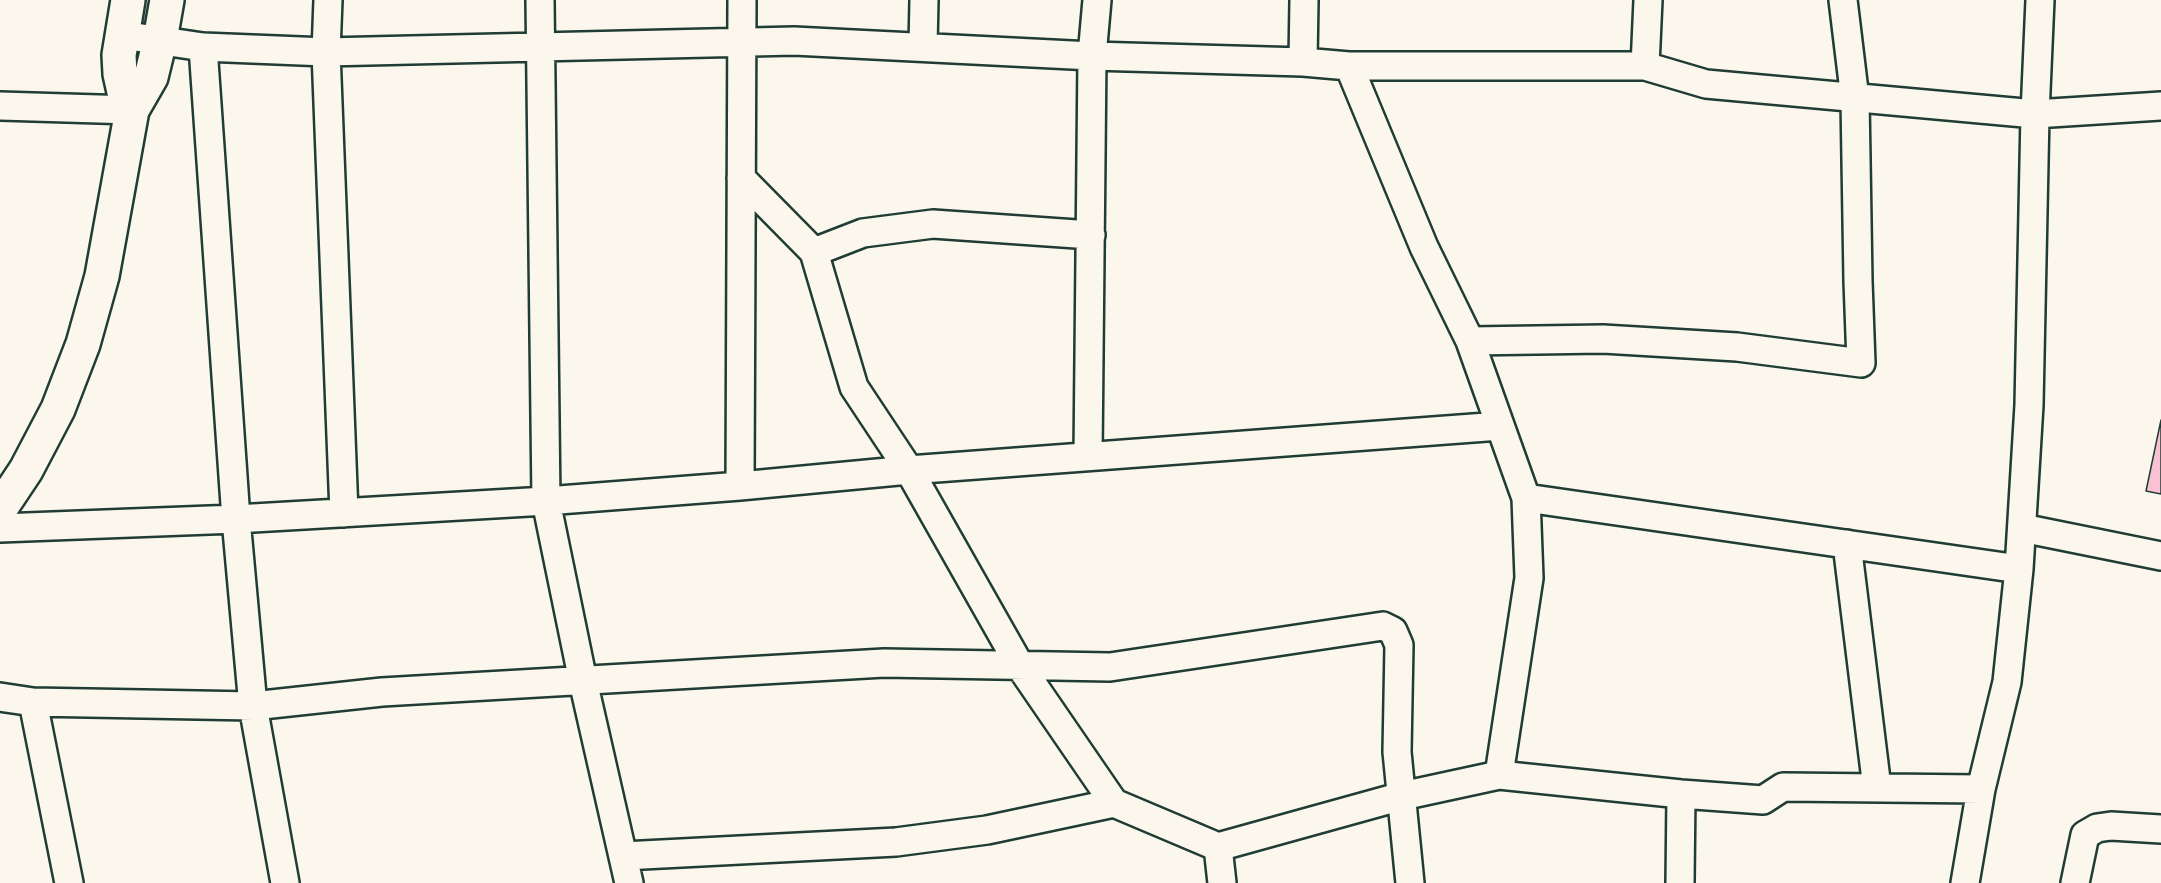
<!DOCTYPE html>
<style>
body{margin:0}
canvas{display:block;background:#fbf7ec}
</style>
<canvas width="2161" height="883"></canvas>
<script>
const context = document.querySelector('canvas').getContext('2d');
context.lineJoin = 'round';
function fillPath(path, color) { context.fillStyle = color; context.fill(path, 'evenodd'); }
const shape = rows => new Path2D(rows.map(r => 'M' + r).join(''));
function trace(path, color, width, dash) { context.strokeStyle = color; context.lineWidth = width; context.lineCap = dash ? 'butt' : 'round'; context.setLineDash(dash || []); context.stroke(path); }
const building = shape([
 [2161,420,2161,494,2146,491,2161,420]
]);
fillPath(building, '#fac0d3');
trace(building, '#1f3d34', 1.5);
const street = shape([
 [328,0,326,52,344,513],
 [540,0,546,501,583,681,629,883],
 [122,35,203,47,326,52,794,41,1092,56,1303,62,1349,66,1645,66,1706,84,2035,114,2161,106],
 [923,46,924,0],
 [203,47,236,519,253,706,285,883],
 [1303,62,1304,0],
 [1349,66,1424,247,1470,341,1526,498,1529,578,1499,775],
 [1645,66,1648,0],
 [0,106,132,110],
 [741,178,814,252,854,387,909,470,1020,666,1114,803,1218,847,1402,796,1499,775,1681,794,1763,800,1783,787,1981,789],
 [814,252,863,233,933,224,1091,235],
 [1470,341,1603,339,1737,347,1861,363,1858,281,1855,99,1843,0],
 [1088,456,1092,56,1097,0],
 [740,486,742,0],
 [1526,498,2019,569],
 [0,528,236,519,546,501,740,486,909,470,1500,426],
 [2022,528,2161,556],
 [1847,544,1877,788],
 [0,697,33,702,253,706,382,692,884,663,1110,667,1383,626,1393,631,1399,645,1397,752,1410,883],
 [33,702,69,883],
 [1218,847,1222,883],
 [623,856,896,842,987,830,1114,803],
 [1680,883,1681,794],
 [1965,883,1981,789,2007,682,2019,569,2029,405,2035,114,2040,0],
 [2075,883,2085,835,2097,828,2111,826,2161,829]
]);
const secondary = shape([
 [128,0,119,55,120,74,124,92,132,110],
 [0,509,26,470,58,409,83,344,102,276,132,110,151,77,160,40,167,0]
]);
trace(street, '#1f3d34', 32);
trace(secondary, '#1f3d34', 38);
trace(street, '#fbf7ec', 27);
trace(secondary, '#fbf7ec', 33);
</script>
